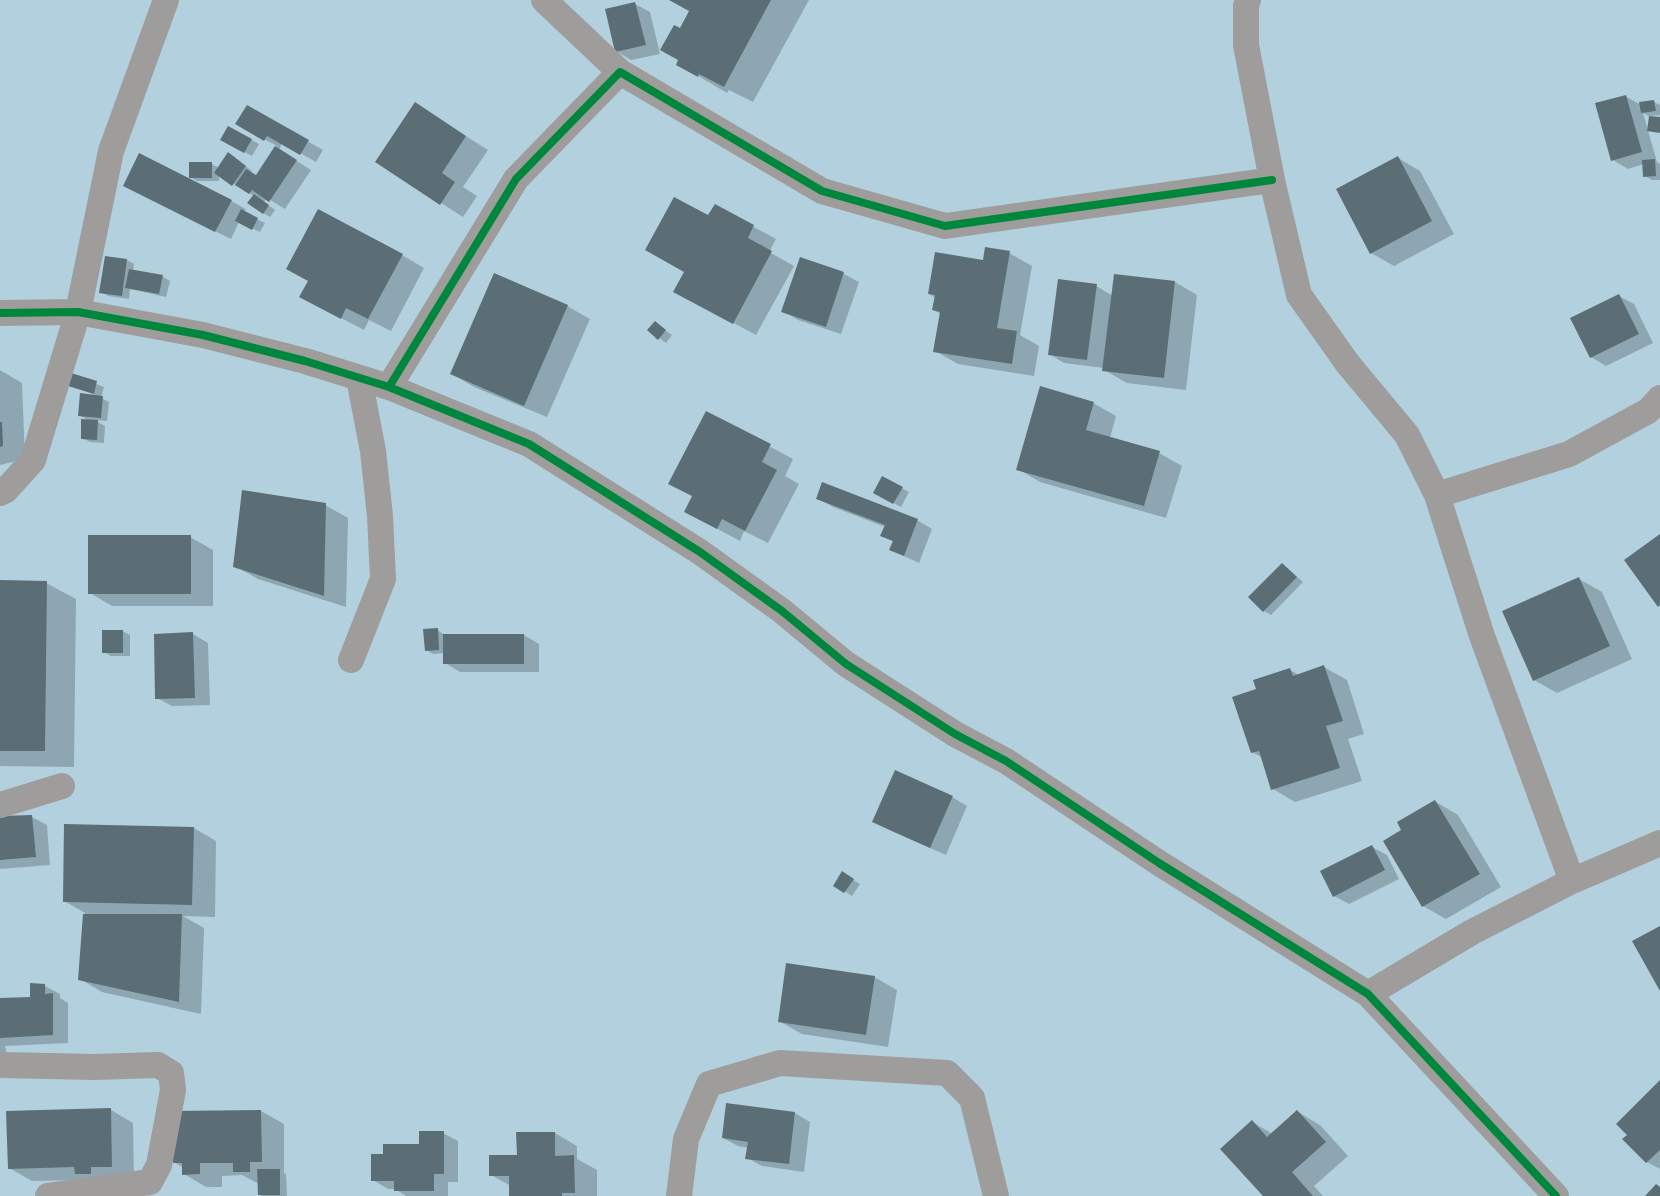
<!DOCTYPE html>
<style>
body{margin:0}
canvas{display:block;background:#b2d0de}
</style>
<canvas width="1660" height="1196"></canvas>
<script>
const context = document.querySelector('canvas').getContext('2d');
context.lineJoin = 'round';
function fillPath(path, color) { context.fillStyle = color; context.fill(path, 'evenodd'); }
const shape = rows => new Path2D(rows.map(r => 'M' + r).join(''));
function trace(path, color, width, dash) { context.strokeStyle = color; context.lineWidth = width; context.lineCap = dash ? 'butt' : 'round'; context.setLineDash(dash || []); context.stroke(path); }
fillPath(shape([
 [670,0,809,0,753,102,729,90,727,93,678,64,681,30,691,11],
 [635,4,650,12,660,54,631,60,616,51],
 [1625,96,1641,105,1654,102,1660,105,1660,115,1649,116,1643,113,1657,162,1660,164,1660,180,1652,180,1645,176,1644,164,1628,169,1613,160],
 [415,104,488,150,463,187,477,196,463,217,377,162],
 [247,107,323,150,316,162,282,143,279,150,311,170,285,209,267,198,264,202,275,210,270,217,263,213,254,196,219,175,219,181,197,181,190,177,212,164,219,168,235,158,252,171,250,174,256,177,277,146,237,124],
 [229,128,259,144,252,156,222,140],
 [1398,158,1420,171,1454,234,1394,266,1371,253],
 [140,194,231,201,246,209,244,213,265,223,260,232,239,222,231,239],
 [715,206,776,239,769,252,794,266,756,335,698,304,686,272],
 [1009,253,1032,266,1020,335,1039,346,1034,376,958,364,935,351,941,314,934,310,936,298,929,294,984,262],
 [402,255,424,268,391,331,369,320,364,330,324,309],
 [801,259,844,274,859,282,841,334,798,320,783,311],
 [127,260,134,264,133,271,163,277,170,281,166,297,130,289,129,299,108,296,101,292],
 [1175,282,1197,295,1186,390,1127,383,1104,370,1104,368,1064,363,1049,354,1096,286,1113,296],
 [1619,296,1634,304,1653,343,1606,366,1591,357],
 [567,306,590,319,547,417,474,387,452,374],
 [655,323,672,335,666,343,649,330],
 [0,370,22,383,25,459,0,465],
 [72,375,104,387,101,398,109,402,107,421,94,420,105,426,104,443,90,442,83,438,90,421,79,415,95,395,69,385],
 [1093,403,1116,416,1110,438,1159,453,1182,466,1166,518,1040,482,1018,469],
 [707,413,793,459,785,476,799,484,768,543,744,531,740,541,686,512,693,497],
 [883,478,909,492,901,507,875,493],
 [818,498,917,520,932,529,919,563,891,550,894,542,882,535,885,527,833,507],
 [325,505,348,518,346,607,258,579,235,566],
 [190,537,213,550,213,606,112,606,90,593],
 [1282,564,1303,582,1271,615,1264,611],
 [1579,579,1602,592,1632,659,1557,693,1534,680],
 [0,582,46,583,76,599,74,767,0,766],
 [437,630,445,635,524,635,539,644,539,672,460,672,445,663,445,653,433,654,426,650],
 [122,631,130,635,130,656,111,656,104,652],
 [193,634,208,643,210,705,172,706,157,698,155,635],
 [1324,667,1347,680,1364,734,1348,739,1362,781,1295,802,1273,789,1263,758,1252,752,1258,690,1290,670,1299,675],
 [952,797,967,806,946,855,889,830,874,821],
 [1436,802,1458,815,1501,887,1446,919,1423,906,1404,830],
 [32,817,47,825,50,865,0,869,0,818],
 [194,828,216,841,215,917,183,916,204,928,201,1014,102,992,80,979,85,913,64,901],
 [1372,847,1387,855,1399,879,1349,904,1334,896],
 [842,873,860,884,852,896,835,885],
 [874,977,897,990,888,1047,802,1034,779,1021],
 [45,986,60,994,60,998,68,1003,68,1043,5,1046,8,1059,0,1060,0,999,32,999],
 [1660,1082,1660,1169,1647,1162,1625,1139],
 [728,1105,795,1113,810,1122,804,1172,762,1166,747,1158,748,1148,738,1146,723,1138],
 [111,1110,133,1123,134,1179,32,1181,9,1168],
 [261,1111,284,1124,284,1173,286,1174,287,1196,262,1196,259,1194,259,1184,242,1175,222,1176,222,1187,206,1187,184,1174,184,1168,174,1162,174,1112],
 [1298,1112,1320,1125,1348,1156,1314,1186,1323,1196,1265,1196,1252,1122,1273,1134],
 [443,1133,458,1141,458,1182,448,1182,448,1196,406,1196,395,1189,388,1189,373,1180,385,1156,420,1145],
 [555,1133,577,1146,577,1159,597,1170,597,1196,511,1196,511,1186,491,1175]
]), '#0003');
fillPath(shape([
 [669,0,771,0,724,87,699,74,698,77,676,65,678,60,660,50,674,25,680,28,689,11],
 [635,2,646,45,615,52,605,9],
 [1626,95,1642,152,1611,161,1595,103],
 [1654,100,1656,111,1641,113,1639,102],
 [415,102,466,136,442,173,455,182,440,205,375,162],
 [247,105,309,140,300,155,267,136,264,141,235,124],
 [1649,116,1660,117,1660,133,1647,131],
 [228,126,252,139,244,153,220,140],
 [275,146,297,160,269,202,252,190,249,194,235,185,246,169,256,175],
 [228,152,246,166,232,186,214,173],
 [139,153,232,200,215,232,123,186],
 [1398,156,1432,221,1370,254,1336,189],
 [1655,159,1656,176,1643,177,1642,160],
 [189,162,212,162,212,178,189,178],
 [254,194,269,205,263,214,247,203],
 [674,197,708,215,715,204,754,225,748,238,772,251,733,324,673,292,684,272,645,250],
 [241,209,258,218,252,230,235,221],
 [318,209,403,254,368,319,346,308,341,319,299,297,308,281,286,269],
 [985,247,1010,251,997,328,1017,331,1012,364,933,352,940,312,932,310,935,295,928,294,935,252,983,260],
 [105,256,127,259,122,296,99,293],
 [800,257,844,272,826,327,781,312],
 [129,269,163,275,159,294,125,288],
 [494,273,568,305,524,406,450,374],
 [1114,274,1175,281,1164,378,1102,371],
 [1058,279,1097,284,1087,360,1048,355],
 [1619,294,1639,334,1590,358,1570,318],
 [655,321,666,330,658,340,647,330],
 [71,373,97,381,94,394,68,386],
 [1040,386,1094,402,1086,430,1160,451,1144,506,1016,470],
 [80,393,103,396,101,418,78,416],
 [706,411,771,444,762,462,777,470,745,531,722,519,717,529,684,512,692,496,668,484],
 [81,419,98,420,97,440,81,439],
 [0,422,2,422,3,446,0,447],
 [882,476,903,487,893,504,873,493],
 [822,482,918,519,904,556,889,550,893,541,880,536,885,525,816,499],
 [242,490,326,503,324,596,233,567],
 [1660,534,1660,605,1658,607,1624,560],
 [88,535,191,535,191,594,88,594],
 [1282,563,1297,577,1263,612,1248,597],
 [1579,577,1610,646,1533,681,1502,611],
 [0,580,47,581,45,751,0,751],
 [438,628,439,650,425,651,423,629],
 [102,630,123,630,123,653,102,653],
 [193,632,195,698,155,699,154,634],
 [443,634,524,634,524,664,443,664],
 [1324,665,1343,721,1326,726,1340,768,1271,790,1259,751,1251,753,1232,697,1256,689,1253,680,1290,668,1293,676],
 [895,770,953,796,930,848,872,822],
 [1435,800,1480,874,1422,907,1383,841,1401,830,1397,822],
 [32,815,36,857,0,860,0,816],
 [64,824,194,827,192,905,63,902],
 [1372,845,1385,870,1333,897,1320,871],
 [842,871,854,879,844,893,833,886],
 [83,914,182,914,179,1002,78,980],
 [1660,926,1660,991,1632,941],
 [786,963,875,976,866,1035,778,1022],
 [30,983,45,984,45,994,53,993,53,1035,0,1038,0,998,30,997],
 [1660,1080,1660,1150,1646,1163,1622,1139,1627,1135,1616,1124],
 [726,1103,795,1112,789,1164,745,1159,748,1142,722,1138],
 [111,1108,112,1167,91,1167,91,1174,75,1174,74,1167,8,1169,6,1111],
 [261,1110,262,1162,250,1162,250,1172,233,1172,233,1163,200,1163,200,1174,182,1175,182,1163,173,1163,172,1111],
 [1297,1110,1326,1142,1292,1172,1313,1196,1263,1196,1220,1149,1252,1120,1267,1137],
 [419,1131,444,1131,444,1174,434,1174,434,1191,394,1191,394,1181,371,1181,371,1154,383,1154,383,1144,419,1144],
 [516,1132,555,1132,555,1156,574,1155,575,1193,562,1193,562,1196,509,1196,509,1176,489,1176,489,1155,517,1155],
 [257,1169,280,1169,280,1195,258,1195],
 [1656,1184,1660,1187,1660,1196,1645,1196]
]), '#5b6e76');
trace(shape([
 [544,0,620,72],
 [1248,0,1246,6,1246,45,1272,180,1299,295,1348,364,1407,435,1437,495,1482,636,1572,881],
 [0,313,78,312,203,335,305,361,389,387,529,444,700,552,782,611,846,664,955,734,1006,761,1159,863,1368,994,1556,1196],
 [389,387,516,179,620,72,822,191,945,226,1272,180],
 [0,493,6,490,33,460,78,312,111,151,166,0],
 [1437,495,1569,454,1648,411,1660,398],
 [351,660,383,579,380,516,373,451,359,378],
 [0,805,62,786],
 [1368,994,1472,932,1572,881,1660,843],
 [0,1065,94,1067,158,1065,171,1073,173,1090,159,1165,150,1182,48,1196],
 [679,1196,686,1139,709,1084,780,1063,947,1073,972,1098,996,1196]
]), '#9e9d9c', 26);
trace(shape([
 [0,313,78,312,203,335,305,361,389,387,529,444,700,552,782,611,846,664,955,734,1006,761,1159,863,1368,994,1556,1196],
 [389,387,516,179,620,72,822,191,945,226,1272,180]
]), '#00873e', 8);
</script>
